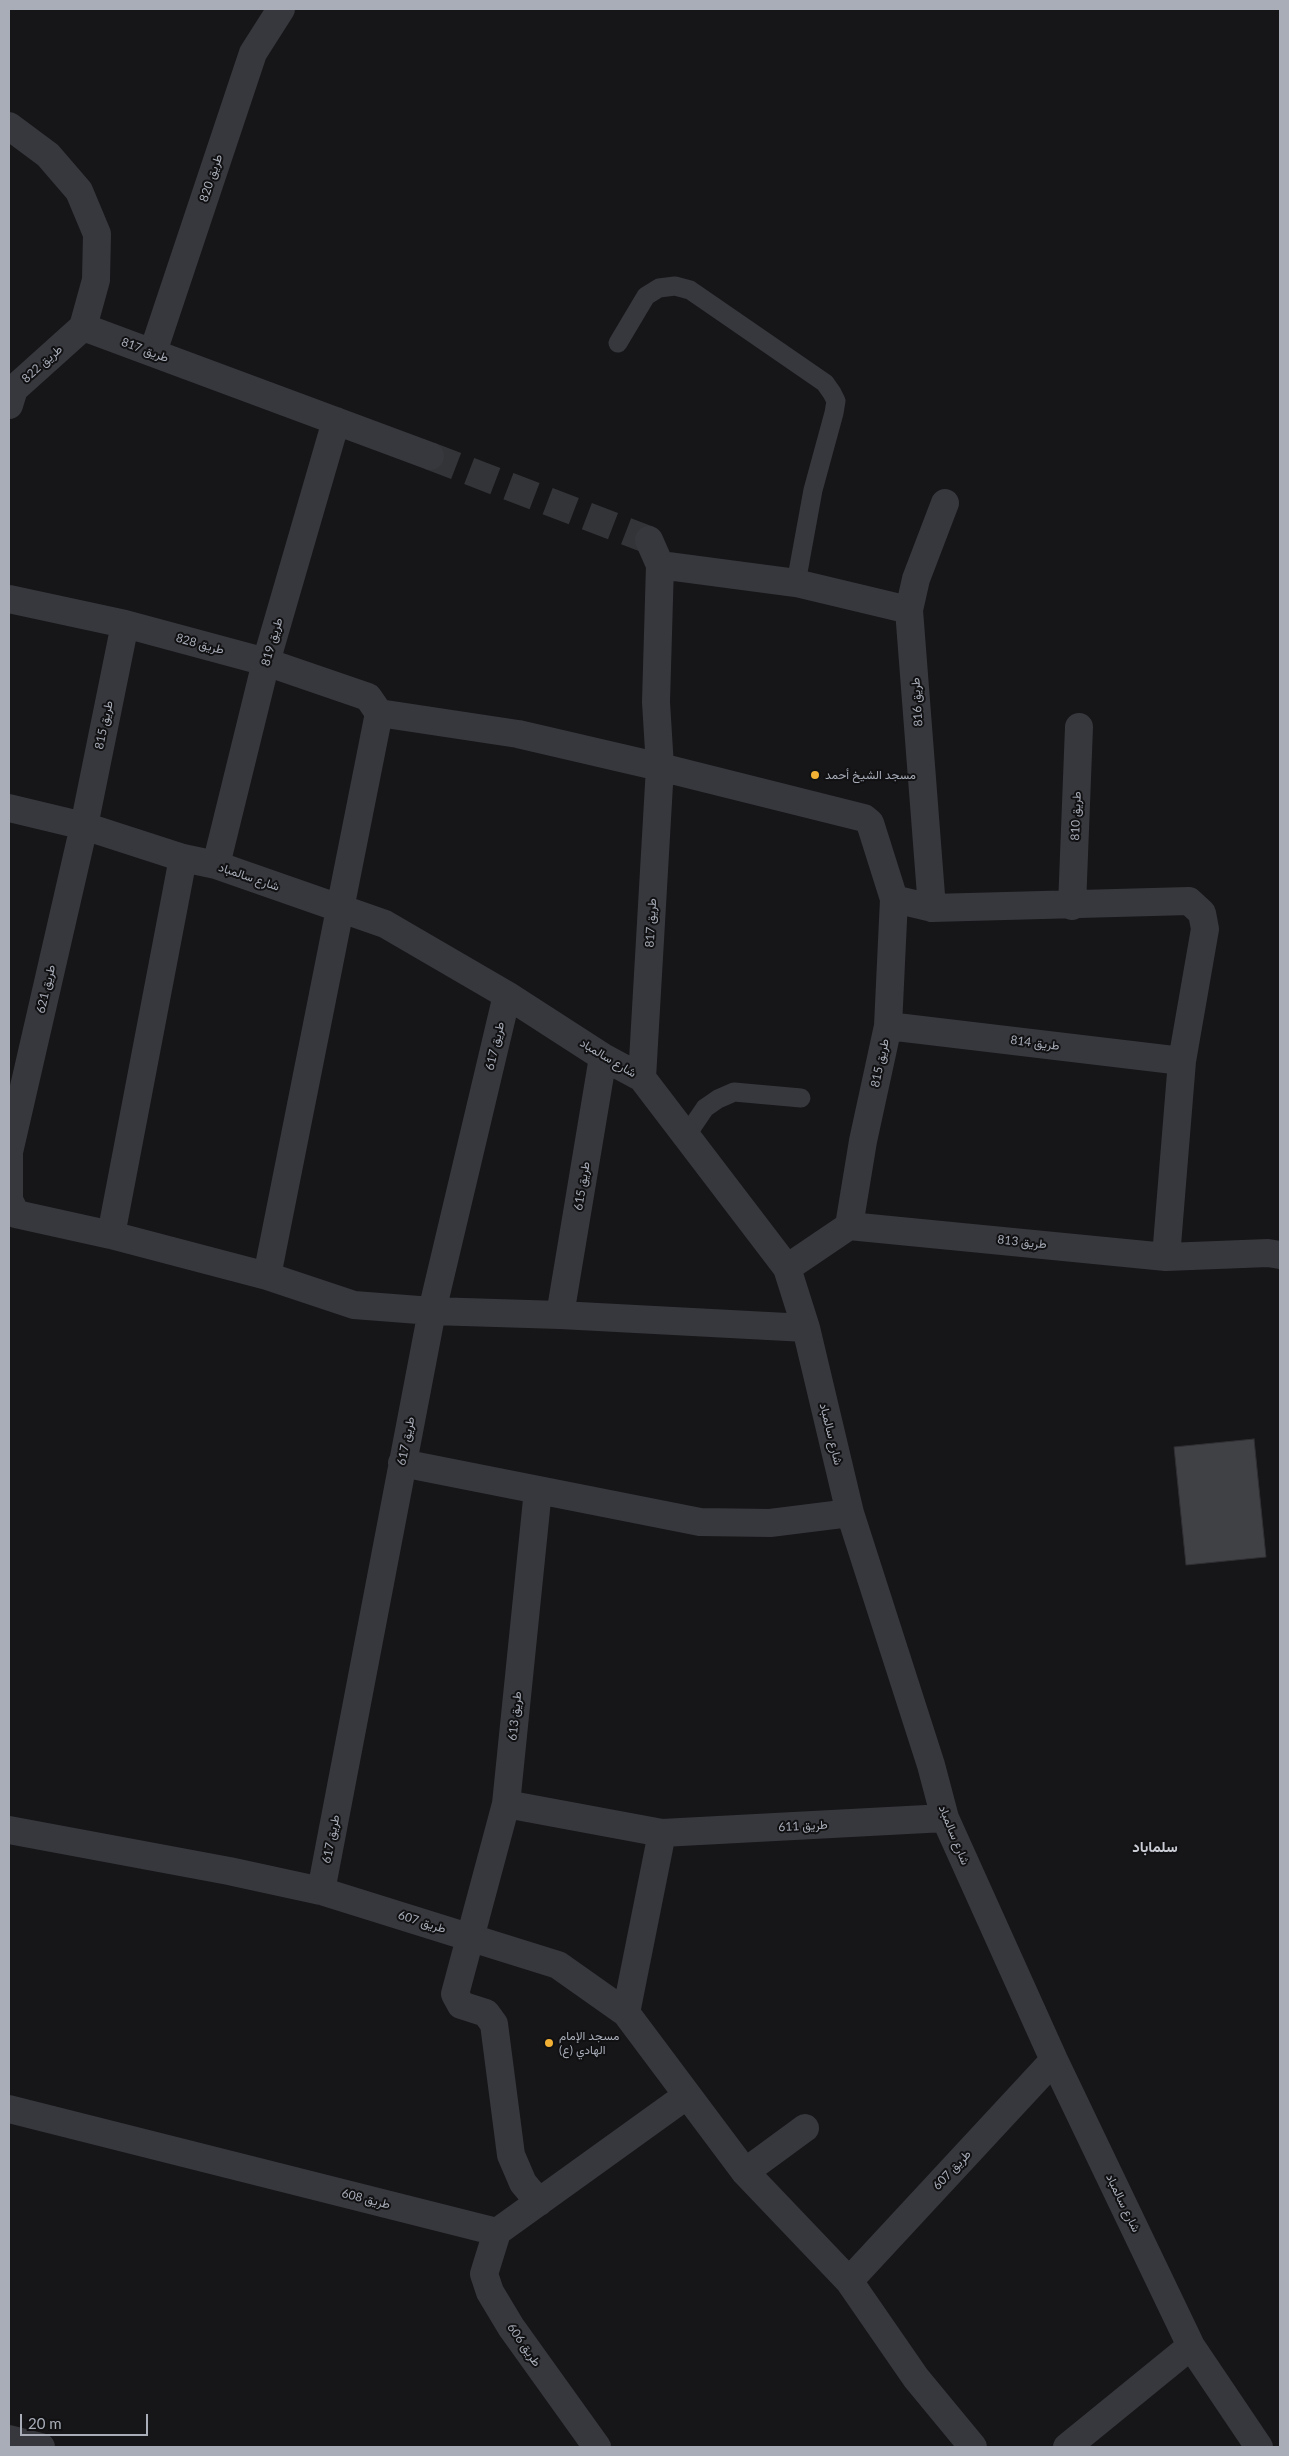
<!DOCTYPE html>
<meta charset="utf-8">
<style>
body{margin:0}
#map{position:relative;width:1289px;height:2456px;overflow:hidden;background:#161618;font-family:Lato,sans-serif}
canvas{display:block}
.frame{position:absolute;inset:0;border:10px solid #a8adb8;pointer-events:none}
.scale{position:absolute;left:20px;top:2414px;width:128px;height:22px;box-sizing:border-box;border:2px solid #a8adb8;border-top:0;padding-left:6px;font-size:15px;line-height:18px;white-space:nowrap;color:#a8adb8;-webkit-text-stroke:4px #111113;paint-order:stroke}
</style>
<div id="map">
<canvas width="1289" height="2456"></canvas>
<div class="frame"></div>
<div class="scale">20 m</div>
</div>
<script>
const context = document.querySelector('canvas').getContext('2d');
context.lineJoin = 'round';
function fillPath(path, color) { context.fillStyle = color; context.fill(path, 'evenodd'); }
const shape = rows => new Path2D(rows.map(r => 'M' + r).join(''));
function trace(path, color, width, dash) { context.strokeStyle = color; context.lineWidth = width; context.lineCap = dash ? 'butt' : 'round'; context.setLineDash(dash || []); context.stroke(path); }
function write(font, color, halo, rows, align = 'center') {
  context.font = font + ' Lato,Vazirmatn,sans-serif'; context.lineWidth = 4; context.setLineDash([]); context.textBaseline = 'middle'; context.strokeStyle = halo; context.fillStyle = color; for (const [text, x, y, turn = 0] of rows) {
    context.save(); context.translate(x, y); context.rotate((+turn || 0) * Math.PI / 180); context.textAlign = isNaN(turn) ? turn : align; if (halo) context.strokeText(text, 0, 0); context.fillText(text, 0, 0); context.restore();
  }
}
const building = shape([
 [1254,1439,1266,1557,1186,1565,1174,1447,1254,1439]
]);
fillPath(building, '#404145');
trace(building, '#303034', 1);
trace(shape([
 [430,456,649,540]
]), '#333438', 28, [28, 14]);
trace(shape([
 [618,343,646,296,659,288,675,286,690,290,825,383,832,393,836,401,834,413,813,490,796,583],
 [686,1136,705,1108,718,1099,734,1092,801,1098]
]), '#37383d', 19);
trace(shape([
 [9,126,48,155,79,191,97,234,96,280,83,327,430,456],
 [153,352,253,53,281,9],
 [9,405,14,389,83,327],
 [660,565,796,583,909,610],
 [9,599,125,624,266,662,368,697,379,713],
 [125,624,84,826,9,1152,9,1200,16,1214,111,1235,267,1276,354,1305,432,1311,560,1315,806,1328],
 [379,713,518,734,660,767,864,818,870,823,894,899,888,1026,863,1141,849,1226],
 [9,808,84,826,183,858,216,865,385,924,507,995,603,1057,642,1078,787,1268,806,1328,850,1513,931,1765,945,1818,1054,2060,1191,2346,1259,2447],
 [216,865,266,662,336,421],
 [894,899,932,908,1189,901,1202,913,1205,929,1182,1061,1166,1257],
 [1072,906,1079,727],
 [932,908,909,610,916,579,945,503],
 [888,1026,1182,1061],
 [642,1078,660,767,656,702,660,565,649,540],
 [111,1235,183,858],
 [787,1268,849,1226,1166,1257,1268,1253,1280,1255],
 [267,1276,379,713],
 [560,1315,603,1057],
 [402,1463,700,1522,770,1523,850,1513],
 [538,1490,506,1804,455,1994,461,2005,486,2013,494,2024,511,2155,523,2183,539,2202],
 [506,1804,662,1833,945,1818],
 [9,1830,229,1871,321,1891,558,1965,626,2013,745,2172,849,2281,916,2378,973,2447],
 [321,1891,432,1311,507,995],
 [626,2013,662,1833],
 [9,2109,497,2232],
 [745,2172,805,2128],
 [497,2232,484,2274,490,2292,511,2327,597,2447],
 [497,2232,686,2096],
 [849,2281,1054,2060],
 [9,2439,41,2447],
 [1067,2447,1191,2346]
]), '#37383d', 28);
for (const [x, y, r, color] of [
 [815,775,5,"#f2b134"],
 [549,2043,5,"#f2b134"]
]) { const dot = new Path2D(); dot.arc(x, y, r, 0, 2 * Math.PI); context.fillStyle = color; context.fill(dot); trace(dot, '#111113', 2); }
write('12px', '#a8adb8', '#111113', [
 ["طريق 820",211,178,-72],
 ["طريق 817",145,350,20],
 ["طريق 822",42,364,-42],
 ["طريق 819",272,642,-74],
 ["طريق 828",200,644,15],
 ["طريق 816",917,702,-94],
 ["طريق 815",104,725,-78],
 ["طريق 810",1076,816,-88],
 ["شارع سالمباد",249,877,19],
 ["طريق 817",651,923,-87],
 ["طريق 621",46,989,-77],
 ["طريق 814",1035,1043,7],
 ["طريق 617",495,1046,-77],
 ["شارع سالمباد",608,1058,31],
 ["طريق 815",880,1063,-78],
 ["طريق 615",582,1186,-81],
 ["طريق 813",1022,1242,6],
 ["شارع سالمباد",831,1434,76],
 ["طريق 617",406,1441,-79],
 ["طريق 613",515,1716,-84],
 ["طريق 611",803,1826,-3],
 ["شارع سالمباد",954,1835,68],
 ["طريق 617",331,1839,-79],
 ["طريق 607",422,1922,17],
 ["طريق 607",952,2170,-47],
 ["طريق 608",366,2199,14],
 ["شارع سالمباد",1123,2203,64],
 ["طريق 606",524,2345,55]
]);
write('12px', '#a8adb8', '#111113', [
 ["مسجد الشيخ أحمد",825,775],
 ["مسجد الإمام",559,2036],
 ["الهادي (ع)",559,2050]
], 'left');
write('bold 15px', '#c9ccd4', '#111113', [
 ["سلماباد",1155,1847]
]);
</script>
